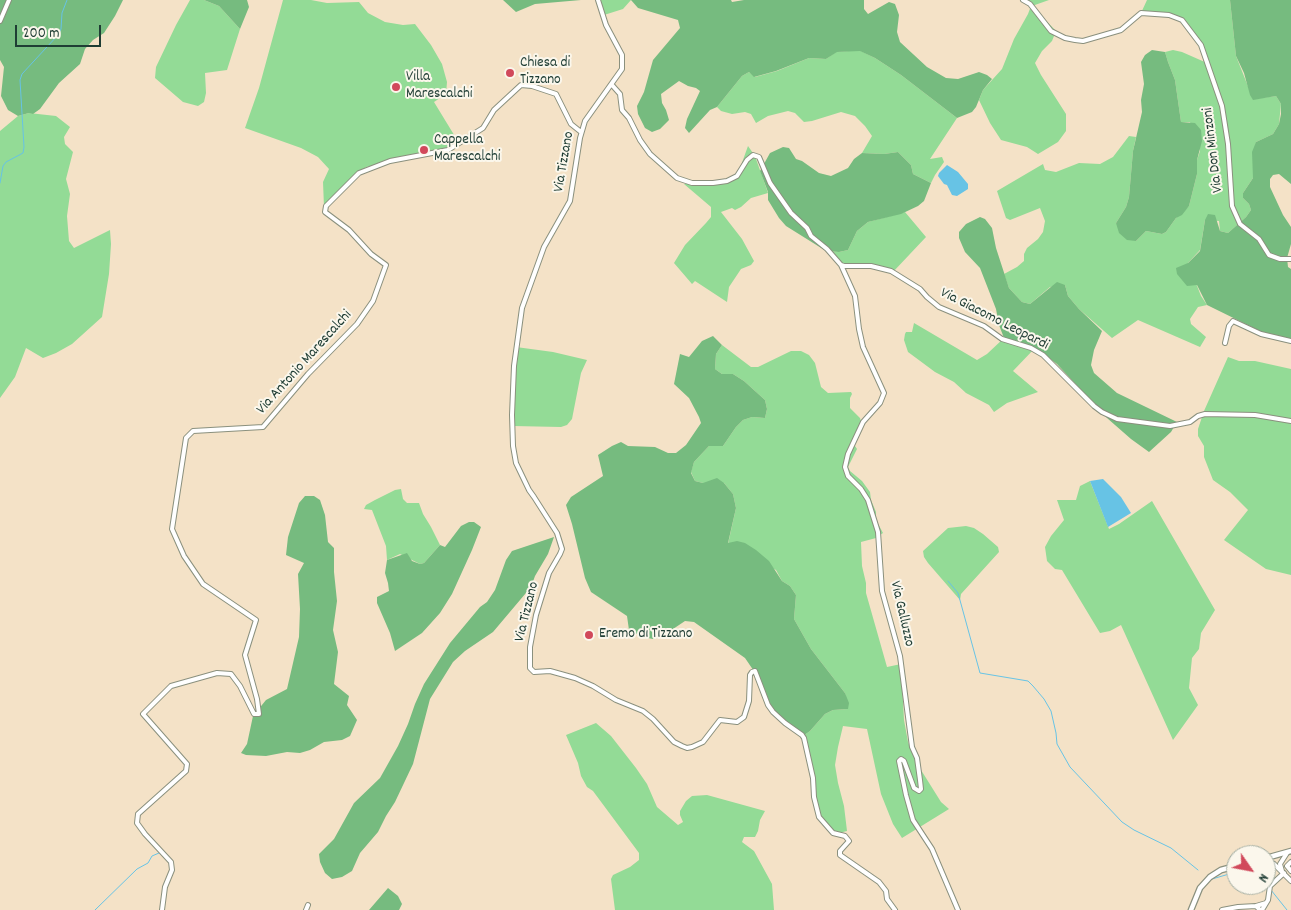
<!DOCTYPE html>
<style>
body{margin:0}
#map{position:relative;width:1291px;height:910px;overflow:hidden;background:#f4e2c7;font-family:Dekko,sans-serif}
canvas{display:block}
.north{position:absolute;left:1226px;top:845px;width:50px;height:50px;box-sizing:border-box;background:#fbf7ec;border:1px solid #a3ada2;border-radius:50%;rotate:123deg;font-size:14px;font-weight:700;line-height:20px;text-align:center;color:#1f3d34}
.north::after{content:'';display:block;margin:auto;width:18px;height:22px;background:#d1495b;clip-path:polygon(50% 0,100% 100%,50% 72%,0 100%)}
.scale{position:absolute;left:15px;top:25px;width:86px;height:22px;box-sizing:border-box;border:2px solid #1f3d34;border-top:0;padding-left:6px;font-size:15px;line-height:18px;white-space:nowrap;color:#1f3d34;-webkit-text-stroke:4px #fbf7ec;paint-order:stroke}
</style>
<div id="map">
<canvas width="1291" height="910"></canvas>
<div class="north">N</div>
<div class="scale">200 m</div>
</div>
<script>
const context = document.querySelector('canvas').getContext('2d');
context.lineJoin = 'round';
function fillPath(path, color) { context.fillStyle = color; context.fill(path, 'evenodd'); }
const shape = rows => new Path2D(rows.map(r => 'M' + r).join(''));
function trace(path, color, width, dash) { context.strokeStyle = color; context.lineWidth = width; context.lineCap = dash ? 'butt' : 'round'; context.setLineDash(dash || []); context.stroke(path); }
function write(font, color, halo, rows, align = 'center') {
  context.font = font + ' Dekko,sans-serif'; context.lineWidth = 4; context.setLineDash([]); context.textBaseline = 'middle'; context.strokeStyle = halo; context.fillStyle = color; for (const [text, x, y, turn = 0] of rows) {
    context.save(); context.translate(x, y); context.rotate((+turn || 0) * Math.PI / 180); context.textAlign = isNaN(turn) ? turn : align; if (halo) context.strokeText(text, 0, 0); context.fillText(text, 0, 0); context.restore();
  }
}
fillPath(shape([
 [190,0,204,0,219,6,240,29,227,70,205,73,206,93,204,102,198,106,183,102,155,78,156,67,176,25],
 [283,0,311,0,327,3,359,2,368,13,385,22,403,25,415,24,431,45,442,64,447,82,446,94,434,102,459,143,431,154,366,167,354,180,324,207,323,182,329,169,318,157,301,148,245,128,259,88],
 [599,0,631,0,623,9,604,15],
 [1024,0,1049,0,1032,6,1056,31,1052,41,1042,51,1035,63,1041,75,1066,114,1066,131,1058,142,1038,154,1027,147,1001,140,990,123,979,100,983,90,1002,69,1014,39,1028,14,1031,6],
 [1147,0,1230,0,1236,56,1253,99,1276,96,1281,104,1279,124,1273,134,1256,142,1253,178,1243,193,1243,198,1249,204,1251,210,1246,217,1228,233,1220,231,1219,221,1205,220,1200,250,1188,263,1201,296,1207,305,1198,307,1190,319,1191,324,1206,337,1200,347,1138,320,1112,338,1079,309,1068,296,1065,285,1050,287,1030,304,1022,302,1009,288,1004,274,1017,267,1024,261,1024,254,1027,248,1038,239,1043,232,1045,221,1040,208,1010,220,1006,218,997,191,1043,164,1045,170,1056,172,1079,163,1100,164,1113,157,1129,136,1136,137,1133,151,1129,197,1126,207,1116,223,1136,241,1146,231,1162,234,1166,232,1176,218,1189,206,1197,174,1197,160,1200,151,1190,122,1181,122,1175,80,1168,62,1165,52,1173,50,1182,52,1207,63,1205,53,1199,39,1180,17,1141,13],
 [849,51,861,51,875,58,901,75,957,118,930,159,942,157,944,162,935,175,931,183,913,174,911,165,898,152,884,154,862,153,872,136,865,126,855,116,841,112,812,121,804,122,795,113,788,111,768,116,756,123,751,114,745,112,732,114,721,111,717,107,742,76,749,72,755,77,777,71,809,58,826,59,836,52],
 [29,113,56,116,70,127,64,137,65,144,73,152,66,179,70,194,67,216,69,241,74,248,110,230,111,244,109,274,102,317,72,344,56,353,43,358,26,348,15,377,0,398,0,131,18,116],
 [748,146,755,156,768,193,751,198,741,207,735,210,732,208,721,212,742,239,754,261,751,265,741,269,729,287,727,302,695,281,692,284,674,263,685,245,706,223,711,217,711,207,684,184,714,183,734,178,739,171],
 [905,212,926,237,893,272,881,267,867,264,845,266,826,251,839,252,848,250,857,231,868,222],
 [914,323,977,360,987,354,1004,338,1035,348,1013,371,1038,392,1007,403,994,412,989,405,966,393,954,382,935,372,908,352,904,340,905,334,906,332,912,332],
 [722,345,751,367,758,367,791,351,801,351,809,355,815,363,821,387,828,393,851,392,852,394,850,398,850,408,860,418,862,424,853,443,857,449,848,467,850,471,862,481,870,492,871,500,876,512,876,520,883,533,876,538,861,542,862,566,866,583,866,593,887,667,901,664,904,720,908,742,916,762,941,802,949,809,902,838,893,824,881,794,867,729,843,726,838,747,835,765,838,783,844,806,847,831,839,833,830,830,819,817,803,736,810,731,825,714,833,710,848,709,845,693,811,649,794,619,796,595,790,586,782,581,776,570,728,544,736,508,733,494,724,483,703,483,695,481,691,472,694,462,709,446,723,446,736,427,743,420,752,417,765,418,767,409,765,400,744,381,733,374,722,374,715,369,716,354],
 [516,347,553,352,587,360,581,373,572,419,567,425,561,427,513,426],
 [1228,357,1239,361,1255,361,1291,369,1291,575,1266,569,1224,540,1248,510,1230,492,1213,480,1204,457,1204,446,1198,436,1198,429,1204,411],
 [1090,481,1109,529,1119,524,1152,501,1215,610,1201,633,1199,649,1192,658,1189,688,1198,705,1173,740,1121,625,1110,631,1100,633,1062,570,1055,569,1047,561,1045,547,1051,536,1064,520,1057,500,1076,500,1080,486],
 [401,489,403,499,407,503,419,503,423,514,431,527,440,545,424,563,420,564,400,554,387,560,386,546,372,510,364,509,366,505,375,500,395,490],
 [966,526,974,528,983,534,998,547,999,552,961,594,960,600,928,563,924,557,923,551,948,528],
 [596,723,611,736,636,768,647,784,657,807,678,825,683,822,680,815,680,811,686,801,692,796,707,795,765,811,760,820,758,831,755,837,744,837,742,842,754,851,772,884,774,910,615,910,611,879,613,875,630,867,639,860,639,853,593,791,587,787,581,776,578,763,566,735]
]), '#93db96');
fillPath(shape([
 [0,0,123,0,115,16,104,33,93,40,85,49,80,64,59,83,40,109,33,114,29,113,18,116,8,110,1,96,4,67,0,60],
 [204,0,247,0,249,7,240,29,219,6],
 [503,0,581,0,535,4,516,12],
 [631,0,731,0,732,2,744,0,864,0,864,9,868,14,889,2,895,4,899,15,897,32,900,42,927,67,946,78,958,79,979,72,987,75,992,79,983,90,976,107,972,112,957,118,901,75,875,58,860,51,837,52,826,59,809,58,776,71,754,77,749,72,742,76,717,107,710,110,689,133,685,128,687,119,700,91,696,88,688,86,679,81,661,94,662,103,666,110,669,120,660,129,652,132,645,128,638,114,637,106,644,92,653,60,680,28,678,20,638,8],
 [1230,0,1291,0,1291,184,1279,174,1273,175,1270,179,1270,187,1283,215,1291,227,1291,244,1287,258,1288,267,1291,269,1291,340,1262,332,1207,305,1197,285,1187,286,1177,274,1176,268,1188,263,1200,251,1205,220,1208,214,1215,215,1220,231,1228,233,1246,217,1251,210,1249,204,1243,198,1243,193,1253,178,1252,152,1256,142,1273,134,1279,124,1281,114,1281,104,1276,96,1253,100,1250,95,1244,73,1236,56],
 [1152,50,1165,52,1168,62,1175,80,1181,122,1195,123,1201,130,1202,141,1197,160,1197,174,1189,206,1182,215,1176,218,1166,232,1162,234,1146,231,1136,241,1127,240,1119,233,1116,223,1126,207,1129,197,1133,151,1142,112,1141,100,1144,84,1141,62,1145,55],
 [783,147,789,148,796,159,802,161,819,173,831,176,848,168,854,159,862,153,884,154,898,152,911,165,913,174,931,183,924,201,918,206,901,214,868,222,857,231,848,250,839,252,826,251,786,226,779,218,768,200,768,192,760,171,770,153],
 [980,217,985,219,992,228,996,248,1009,288,1022,302,1030,304,1057,282,1065,285,1068,296,1079,309,1102,331,1094,350,1091,365,1094,373,1117,393,1177,422,1171,432,1149,452,1131,439,1107,418,1057,364,1045,355,1004,338,999,325,996,309,980,268,965,252,959,238,959,232,966,224],
 [713,336,722,345,716,354,715,369,722,374,733,374,744,381,765,400,767,409,765,418,752,417,743,420,736,427,723,446,709,446,694,462,691,473,695,481,703,483,717,478,724,483,733,494,736,508,728,543,737,541,745,543,756,550,769,561,782,581,790,586,796,595,794,619,811,649,845,693,849,703,848,709,833,710,825,714,810,731,803,736,779,718,769,707,760,680,745,658,694,622,685,621,664,635,653,639,643,637,629,630,627,616,591,592,585,578,572,524,566,505,571,497,603,476,598,455,612,446,621,442,628,446,655,447,668,453,676,453,686,445,701,423,699,417,689,398,674,384,680,354,689,357,702,341],
 [305,496,314,496,320,500,325,515,328,542,334,548,334,572,337,601,333,630,338,652,334,684,349,696,347,705,357,720,350,736,342,740,324,742,310,750,300,753,287,752,266,756,246,755,241,753,247,744,253,716,266,700,287,689,299,637,300,609,298,574,304,563,286,555,288,537,299,503],
 [469,522,474,522,481,527,472,550,452,594,440,613,422,633,395,651,390,633,377,603,377,597,389,591,388,583,385,573,387,560,407,553,412,561,420,564,424,563,440,545,445,547,461,526],
 [554,537,548,554,535,576,531,587,493,632,465,651,453,662,430,699,413,764,395,802,386,816,378,832,360,853,352,871,342,877,332,879,325,873,320,862,319,854,334,839,354,803,380,778,398,746,408,724,415,704,424,684,450,643,480,607,487,602,495,590,506,560,512,551],
 [388,888,398,896,402,904,399,910,369,910]
]), '#76bb7f');
fillPath(shape([
 [947,165,958,172,968,184,968,189,957,196,952,195,947,185,944,184,938,176,939,173],
 [1103,479,1121,497,1131,513,1108,527,1090,481]
]), '#67c3e5');
trace(shape([
 [0,183,3,166,6,162,23,153,24,147,20,80,22,74,58,35,61,29,62,13,67,0],
 [948,581,958,593,980,673,1028,681,1033,686,1044,699,1051,711,1056,733,1057,744,1070,767,1122,822,1134,830,1171,848,1198,870],
 [1212,879,1236,872],
 [1271,890,1287,910],
 [95,910,137,869,148,863,152,856,159,853]
]), '#67c3e5', 1);
const minor = shape([
 [598,0,606,25,622,55,622,69,585,121,580,138,570,201,544,247,522,308,514,366,512,415,513,446,516,463,529,490,534,497,557,533,562,549,560,554,549,573,536,615,530,647,530,668,534,672,550,671,575,678,593,686,616,700,643,711,653,719,674,742,682,746,687,748,692,747,703,742,720,720,737,722,744,717,749,701,750,675,752,672,755,671,768,705,773,712,785,723,802,735,804,738,813,778,814,797,819,817,833,833,845,836,849,841,840,851,840,855,879,882,886,891,887,899,895,910],
 [1023,0,1030,4,1051,31,1065,38,1075,40,1083,41,1121,30,1141,13,1169,15,1182,20,1201,45,1222,106,1228,144,1232,206,1240,224,1259,239,1269,255,1280,259,1291,259],
 [0,21,9,0],
 [612,85,620,94,622,110,629,118,640,140,650,154,677,178,692,183,713,183,727,181,737,176,747,160,753,155,759,157,770,183,791,213,807,228,811,236,827,249,841,265,844,266,871,266,891,271,920,289,927,297,939,307,984,326,1002,339,1031,348,1043,355,1094,406,1102,412,1117,419,1170,426,1190,422,1198,416,1205,414,1255,415,1291,421],
 [841,265,855,296,859,329,863,347,884,393,880,403,863,422,848,454,845,467,848,476,861,489,868,500,878,532,882,591,900,656,912,747,917,758,920,780,921,789,919,791,914,788,904,761,901,759,899,761,906,795,913,820,932,849,958,910],
 [1225,343,1229,326,1233,321,1261,334,1291,341],
 [1266,860,1274,864,1291,881],
 [1291,862,1287,866,1291,871],
 [1282,871,1280,864,1287,853],
 [162,910,165,887,172,870,171,862,145,834,137,823,138,814,186,771,187,764,143,714,171,686,217,673,231,674,240,686,254,714,259,714,257,699,245,655,256,620,203,584,184,556,172,529,186,438,193,431,263,427,308,374,357,324,373,301,386,265,371,254,349,230,325,212,326,206,359,173,390,161,448,150,483,128,494,110,521,85,532,86,556,94,571,124,581,132],
 [306,910,308,905],
 [1222,910,1238,907,1256,906],
 [1260,910,1256,906,1266,903],
 [1262,910,1268,900,1270,886,1284,873]
]);
const major = shape([
 [1266,858,1291,851],
 [1191,910,1200,888,1210,877,1221,870,1236,866]
]);
trace(minor, '#8a907e', 6);
trace(major, '#8a907e', 7);
trace(minor, '#fff', 4);
trace(major, '#fff', 4.5);
for (const [x, y, r, color] of [
 [510,73,5,"#d1495b"],
 [396,87,5,"#d1495b"],
 [424,150,5,"#d1495b"],
 [589,635,5,"#d1495b"]
]) { const dot = new Path2D(); dot.arc(x, y, r, 0, 2 * Math.PI); context.fillStyle = color; context.fill(dot); trace(dot, '#fbf7ec', 2); }
write('15px', '#1f3d34', '#fbf7ec', [
 ["Chiesa di",520,64],
 ["Tizzano",520,81],
 ["Villa",406,78],
 ["Marescalchi",406,95],
 ["Cappella",434,141],
 ["Marescalchi",434,158],
 ["Eremo di Tizzano",599,635]
], 'left');
write('15px', '#1f3d34', '#fbf7ec', [
 ["Via Don Minzoni",1214,150,-97],
 ["Via Tizzano",565,162,-80],
 ["Via Giacomo Leopardi",994,320,27],
 ["Via Antonio Marescalchi",305,363,-48],
 ["Via Tizzano",528,612,-76],
 ["Via Galluzzo",901,614,77]
]);
</script>
